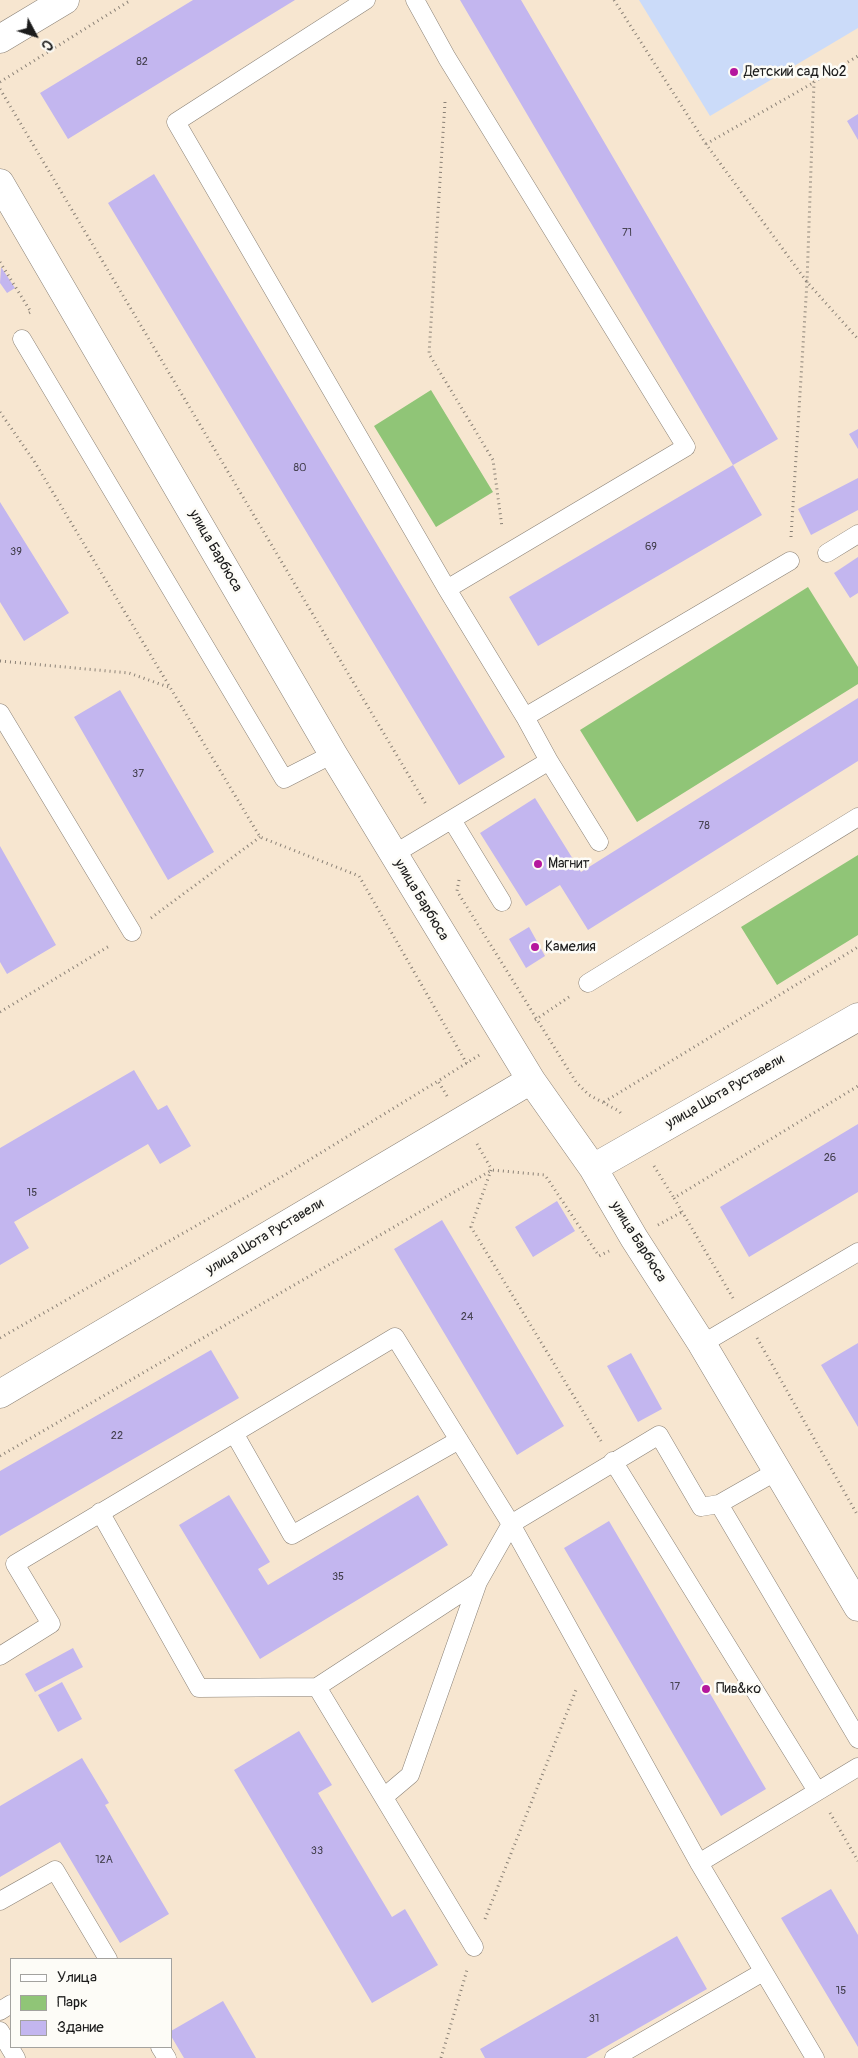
<!DOCTYPE html>
<meta charset="utf-8">
<style>
body{margin:0}
#map{position:relative;width:858px;height:2058px;overflow:hidden;background:#f7e6d0;font-family:Pangolin,sans-serif}
canvas{display:block}
.legend{position:absolute;left:10px;top:1958px;width:162px;height:90px;box-sizing:border-box;background:#fdfcf7;border:1px solid #a3a29f;margin:0;padding:6px 9px;list-style:none;font-size:15px;color:#1c1c1c}
.legend li{display:flex;align-items:center;gap:10px;height:25px}
.legend b{width:25px;border:1px solid #a3a29f}
.north{position:absolute;left:10px;top:10px;width:50px;height:50px;-webkit-text-stroke:4px #fdfcf7;paint-order:stroke;rotate:130deg;font-size:14px;font-weight:700;line-height:20px;text-align:center;color:#1c1c1c}
.north::after{content:'';display:block;margin:auto;width:18px;height:22px;background:#1c1c1c;clip-path:polygon(50% 0,100% 100%,50% 72%,0 100%)}
</style>
<div id="map">
<canvas width="858" height="2058"></canvas>
<ul class="legend">
<li><b style="height:6px;background:#fff"></b>Улица</li>
<li><b style="height:14px;background:#90c577"></b>Парк</li>
<li><b style="height:14px;background:#c3b6ef"></b>Здание</li>
</ul>
<div class="north">С</div>
</div>
<script>
const context = document.querySelector('canvas').getContext('2d');
context.lineJoin = 'round';
function fillPath(path, color) { context.fillStyle = color; context.fill(path, 'evenodd'); }
const shape = rows => new Path2D(rows.map(r => 'M' + r).join(''));
function trace(path, color, width, dash) { context.strokeStyle = color; context.lineWidth = width; context.lineCap = dash ? 'butt' : 'round'; context.setLineDash(dash || []); context.stroke(path); }
function write(font, color, halo, rows, align = 'center') {
  context.font = font + ' Pangolin,sans-serif'; context.lineWidth = 5; context.setLineDash([]); context.textBaseline = 'middle'; context.strokeStyle = halo; context.fillStyle = color; for (const [text, x, y, turn = 0] of rows) {
    context.save(); context.translate(x, y); context.rotate((+turn || 0) * Math.PI / 180); context.textAlign = isNaN(turn) ? turn : align; if (halo) context.strokeText(text, 0, 0); context.fillText(text, 0, 0); context.restore();
  }
}
fillPath(shape([
 [639,0,858,0,858,28,710,116]
]), '#cbdbf9');
fillPath(shape([
 [431,390,493,492,436,527,374,426],
 [808,587,858,667,858,684,637,822,580,730],
 [858,855,858,935,777,985,741,927]
]), '#90c577');
fillPath(shape([
 [193,0,295,0,68,139,40,93],
 [460,0,521,0,778,439,733,465,762,515,538,646,509,597,733,465],
 [858,114,858,140,847,121],
 [154,174,505,757,459,785,108,203],
 [1,267,15,288,7,293,0,283],
 [858,429,858,449,849,434],
 [858,478,858,510,811,535,798,509],
 [0,502,69,613,24,641,0,602],
 [858,557,858,593,850,598,834,573],
 [120,690,214,852,168,880,74,717],
 [858,698,858,761,588,930,560,885,526,906,480,833,535,798,581,872],
 [0,846,56,945,7,974,0,962],
 [529,927,545,956,526,968,509,939],
 [134,1070,158,1110,167,1105,191,1146,160,1164,148,1144,14,1222,29,1248,0,1265,0,1148],
 [858,1124,858,1192,749,1257,720,1207],
 [557,1201,575,1231,533,1257,515,1227],
 [442,1220,564,1426,517,1455,394,1249],
 [858,1343,858,1427,821,1365],
 [211,1350,239,1398,0,1536,0,1471],
 [631,1353,662,1409,638,1422,607,1366],
 [229,1495,270,1562,258,1569,268,1585,418,1495,448,1545,260,1659,179,1525],
 [609,1521,766,1789,721,1816,564,1548],
 [73,1648,83,1667,35,1692,25,1674],
 [62,1682,82,1719,58,1732,38,1695],
 [299,1731,332,1785,318,1793,392,1917,405,1909,438,1965,372,2003,234,1770],
 [82,1758,109,1803,105,1805,169,1914,120,1943,60,1842,0,1877,0,1806],
 [831,1889,858,1935,858,2047,781,1918],
 [677,1936,707,1989,586,2058,485,2058,480,2049],
 [223,2001,256,2058,184,2058,171,2036,171,2031]
]), '#c3b6ef');
const lane = shape([
 [366,0,176,122,447,589,525,717,549,761,599,842],
 [415,0,447,58,686,447,447,589],
 [22,339,284,779,333,754],
 [827,553,858,534],
 [0,713,132,932],
 [525,717,790,561],
 [452,820,502,902],
 [394,854,549,761],
 [588,983,858,817],
 [702,1344,858,1252],
 [234,1433,292,1535,459,1440],
 [613,1461,817,1791],
 [719,1504,858,1739],
 [100,1512,199,1688,317,1687,474,1947],
 [0,1656,51,1624,15,1564,395,1337,511,1524,699,1863,815,2058],
 [317,1687,478,1582,511,1524,659,1435,701,1507,719,1504,777,1471],
 [384,1797,410,1775,478,1582],
 [699,1863,858,1767],
 [0,1901,55,1870,108,1959],
 [0,2011,11,2004],
 [0,2031,16,2058],
 [160,2047,167,2058],
 [614,2058,763,1972]
]);
const street = shape([
 [0,39,65,0]
]);
const secondary = shape([
 [0,183,333,754,531,1080,593,1168,634,1238,702,1344,858,1607],
 [593,1168,858,1017],
 [0,1394,531,1080]
]);
trace(lane, '#8a8176', 19);
trace(street, '#8a8176', 29);
trace(secondary, '#8a8176', 29);
trace(shape([
 [614,0,706,144,807,282,858,339],
 [0,82,131,0],
 [0,89,427,806],
 [445,102,429,354,493,460,502,527],
 [706,144,813,83],
 [0,262,31,312,27,314],
 [0,412,34,461,260,837,359,876,467,1064],
 [791,537,807,282,814,82,858,56],
 [0,661,129,673,171,688],
 [459,880,457,891,576,1082,589,1095,619,1111,623,1116],
 [151,918,260,837],
 [0,1012,111,945],
 [535,1020,569,997],
 [447,1096,438,1081,481,1054],
 [604,1102,858,947],
 [477,1144,492,1170],
 [654,1166,674,1198],
 [491,1170,471,1227,601,1441],
 [658,1225,682,1212],
 [733,1298,674,1198,858,1086],
 [0,1338,283,1176,438,1081],
 [757,1338,858,1516],
 [0,1456,492,1170,545,1175,599,1256,609,1251],
 [830,1813,858,1861],
 [485,1919,576,1690],
 [441,2058,467,1970]
]), '#8a8176', 3, [1, 4]);
trace(lane, '#fff', 18);
trace(street, '#fff', 28);
trace(secondary, '#fff', 28);
for (const [x, y, r, color] of [
 [734,72,5,"#b5179e"],
 [538,864,5,"#b5179e"],
 [535,947,5,"#b5179e"],
 [706,1689,5,"#b5179e"]
]) { const dot = new Path2D(); dot.arc(x, y, r, 0, 2 * Math.PI); context.fillStyle = color; context.fill(dot); trace(dot, '#fdfcf7', 2); }
write('11px', '#464251', null, [
 ["82",142,62],
 ["71",627,233],
 ["80",300,468],
 ["69",651,547],
 ["39",16,552],
 ["37",138,774],
 ["78",704,826],
 ["26",830,1158],
 ["15",32,1193],
 ["24",467,1317],
 ["22",117,1436],
 ["35",338,1577],
 ["17",675,1687],
 ["33",317,1851],
 ["12А",104,1860],
 ["15",841,1991],
 ["31",594,2019]
]);
write('14px', '#1c1c1c', '#fdfcf7', [
 ["Детский сад №2",744,72],
 ["Магнит",548,864],
 ["Камелия",545,947],
 ["Пив&ко",716,1689]
], 'left');
write('14px', '#1c1c1c', '#fdfcf7', [
 ["улица Барбюса",215,551,60],
 ["улица Барбюса",421,900,59],
 ["улица Шота Руставели",725,1092,-30],
 ["улица Шота Руставели",265,1237,-31],
 ["улица Барбюса",638,1242,58]
]);
</script>
